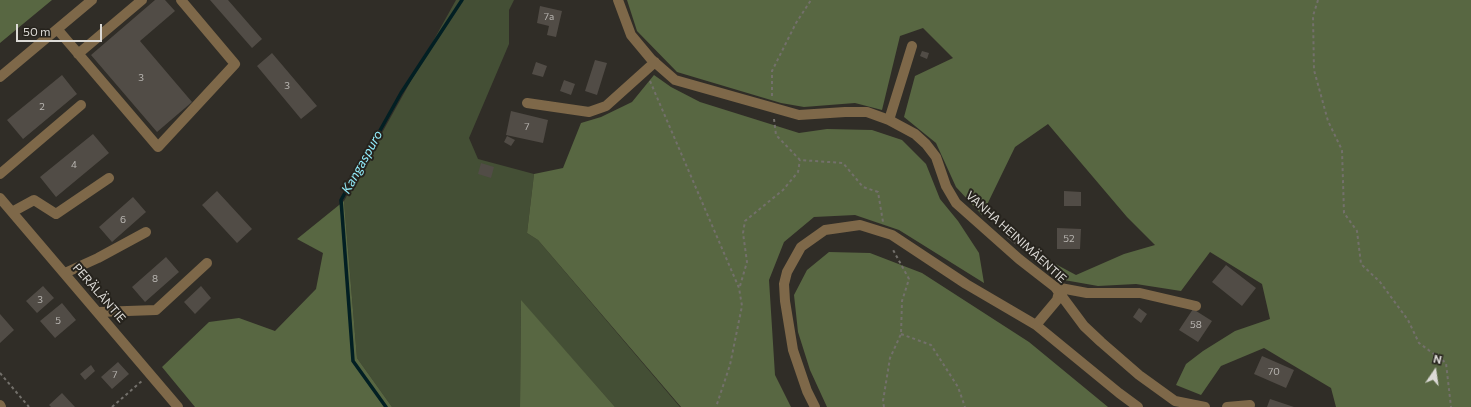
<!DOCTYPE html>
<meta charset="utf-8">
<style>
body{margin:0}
#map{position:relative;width:1471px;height:407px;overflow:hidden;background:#302d27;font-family:Commissioner,sans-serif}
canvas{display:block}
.north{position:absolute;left:1415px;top:351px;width:40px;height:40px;-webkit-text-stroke:3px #26231d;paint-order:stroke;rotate:13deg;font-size:11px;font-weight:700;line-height:16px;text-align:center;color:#dcdad6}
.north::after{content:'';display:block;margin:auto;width:14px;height:18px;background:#dcdad6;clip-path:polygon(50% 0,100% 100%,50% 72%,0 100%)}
.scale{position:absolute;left:16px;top:24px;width:86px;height:18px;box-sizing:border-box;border:2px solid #dcdad6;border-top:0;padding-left:5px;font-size:12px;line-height:14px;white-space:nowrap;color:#dcdad6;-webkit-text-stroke:3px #26231d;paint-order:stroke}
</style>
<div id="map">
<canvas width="1471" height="407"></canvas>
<div class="north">N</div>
<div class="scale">50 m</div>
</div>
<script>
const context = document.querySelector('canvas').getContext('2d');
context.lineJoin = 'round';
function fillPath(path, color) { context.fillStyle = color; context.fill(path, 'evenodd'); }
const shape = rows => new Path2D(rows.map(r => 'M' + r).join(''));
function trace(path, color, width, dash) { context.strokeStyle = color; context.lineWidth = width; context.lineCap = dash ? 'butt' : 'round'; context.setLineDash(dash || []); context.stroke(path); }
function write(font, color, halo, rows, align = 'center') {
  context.font = font + ' Commissioner,sans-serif'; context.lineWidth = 4; context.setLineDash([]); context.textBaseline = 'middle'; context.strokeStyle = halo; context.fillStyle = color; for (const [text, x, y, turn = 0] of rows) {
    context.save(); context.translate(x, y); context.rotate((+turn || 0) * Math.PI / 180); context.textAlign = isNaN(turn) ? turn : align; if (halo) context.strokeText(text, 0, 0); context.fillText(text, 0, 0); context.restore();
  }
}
fillPath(shape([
 [456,0,514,0,509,10,509,44,469,138,478,159,534,174,527,233,538,240,680,407,615,407,521,301,520,407,392,407,357,358,344,201]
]), '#444f35');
fillPath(shape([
 [0,0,52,0,0,43],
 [627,0,1471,0,1471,407,1336,407,1331,388,1264,348,1221,366,1201,395,1176,385,1186,364,1203,351,1235,331,1270,319,1262,284,1210,252,1181,291,1136,284,1098,286,1064,280,1031,251,1076,275,1124,254,1155,245,1127,217,1048,124,1015,147,982,215,956,187,936,143,904,117,915,76,953,58,923,28,900,36,882,110,855,103,804,107,781,103,677,72,637,31],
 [654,75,671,87,700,102,799,133,827,129,872,130,902,140,926,164,940,199,958,221,979,253,984,283,899,230,855,215,814,217,784,242,769,280,775,375,791,407,681,407,538,240,527,233,534,174,563,168,581,123,601,117,632,102],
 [344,201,357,358,392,407,195,407,162,367,209,322,239,318,275,331,316,289,323,253,297,239],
 [829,252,870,253,922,273,1029,342,1108,407,827,407,810,370,798,332,794,295,807,270],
 [521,300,615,407,520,407]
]), '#586742');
trace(shape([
 [386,407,353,361,341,200,401,93,462,0]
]), '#021f23', 3.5);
fillPath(shape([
 [155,0,165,0,175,11,140,41,192,102,157,132,91,55],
 [210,0,228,0,262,39,252,48],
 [540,6,562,11,556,37,547,35,549,26,537,23],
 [922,51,929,53,927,59,920,56],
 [272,53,317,106,301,119,257,66],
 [595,60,607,63,597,95,585,91],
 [536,62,547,66,543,77,532,74],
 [62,75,77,94,23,139,7,120],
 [564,80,575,84,571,95,560,91],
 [511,111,548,120,543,143,506,135],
 [93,134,109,153,56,197,40,177],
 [507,136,515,140,511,146,504,142],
 [481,163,494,167,491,178,478,174],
 [217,191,252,229,237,243,202,205],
 [1064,191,1081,192,1081,206,1064,206],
 [133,197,146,212,112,242,99,227],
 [1057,228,1081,229,1080,249,1057,249],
 [1012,231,1021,237,1016,245,1007,238],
 [166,257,179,272,145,302,132,287],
 [1226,265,1256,288,1242,306,1212,282],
 [43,286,54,298,37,313,26,301],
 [201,286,211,298,195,314,184,302],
 [62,303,76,320,55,338,40,321],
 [1139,308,1147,314,1141,323,1133,317],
 [1193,309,1212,321,1198,342,1179,330],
 [0,314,14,330,0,343],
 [1262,356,1294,370,1286,388,1254,374],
 [118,362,129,374,112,389,101,377],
 [91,365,95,371,85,380,80,374],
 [62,393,75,407,51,407,49,405],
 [1270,399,1294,407,1267,407]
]), '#514c46');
trace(shape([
 [1318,0,1313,16,1314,70,1328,121,1342,150,1344,213,1357,231,1361,264,1380,282,1408,320,1419,343,1446,363,1451,407],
 [650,81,739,288,742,306,730,365,716,407],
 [772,96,772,71,796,23,811,0],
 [774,119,776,135,800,160,843,163,863,187,878,192,883,222],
 [740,286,747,262,743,233,745,221,783,190,798,172,800,160],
 [901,334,931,345,958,387,965,407],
 [0,373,29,407],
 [112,407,143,380],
 [884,407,883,401,890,358,901,334,902,301,909,279,892,248]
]), '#73706b', 2, [3, 3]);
trace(shape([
 [618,0,631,35,651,59,675,80,799,115,845,112,867,112,889,120,915,134,926,144,936,157,946,186,956,203,1019,259,1055,287,1084,326,1101,342,1139,375,1175,401,1205,407],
 [58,30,158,147,235,64,181,0],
 [78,54,142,0],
 [0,77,92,0],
 [527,103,589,112,606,106,655,62],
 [889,120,912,46],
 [0,174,81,105],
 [0,198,178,407],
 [12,212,34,200,56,214,109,178],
 [65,273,98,258,146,232],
 [1055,287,1087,293,1140,293,1196,306],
 [99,312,156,310,207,263],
 [1036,325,1057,300,1059,292],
 [0,405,1,407],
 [815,407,807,391,793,350,785,301,784,284,787,272,801,247,825,230,860,225,892,235,966,284,1036,325,1119,393,1138,407],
 [1227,407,1250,405]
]), '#7e6849', 10);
write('10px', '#b9b6b2', null, [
 ["7a",549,17],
 ["3",141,78],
 ["3",287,86],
 ["2",42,107],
 ["7",527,127],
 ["4",74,165],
 ["6",123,220],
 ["52",1069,239],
 ["8",155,279],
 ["3",40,300],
 ["5",58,321],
 ["58",1196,325],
 ["70",1274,372],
 ["7",115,375]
]);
write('12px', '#dcdad6', '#26231d', [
 ["VANHA HEINIMÄENTIE",1016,237,42],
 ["PERÄLÄNTIE",99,293,49]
]);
write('italic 13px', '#93eefd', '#26231d', [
 ["Kangaspuro",362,162,-61]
]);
</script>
